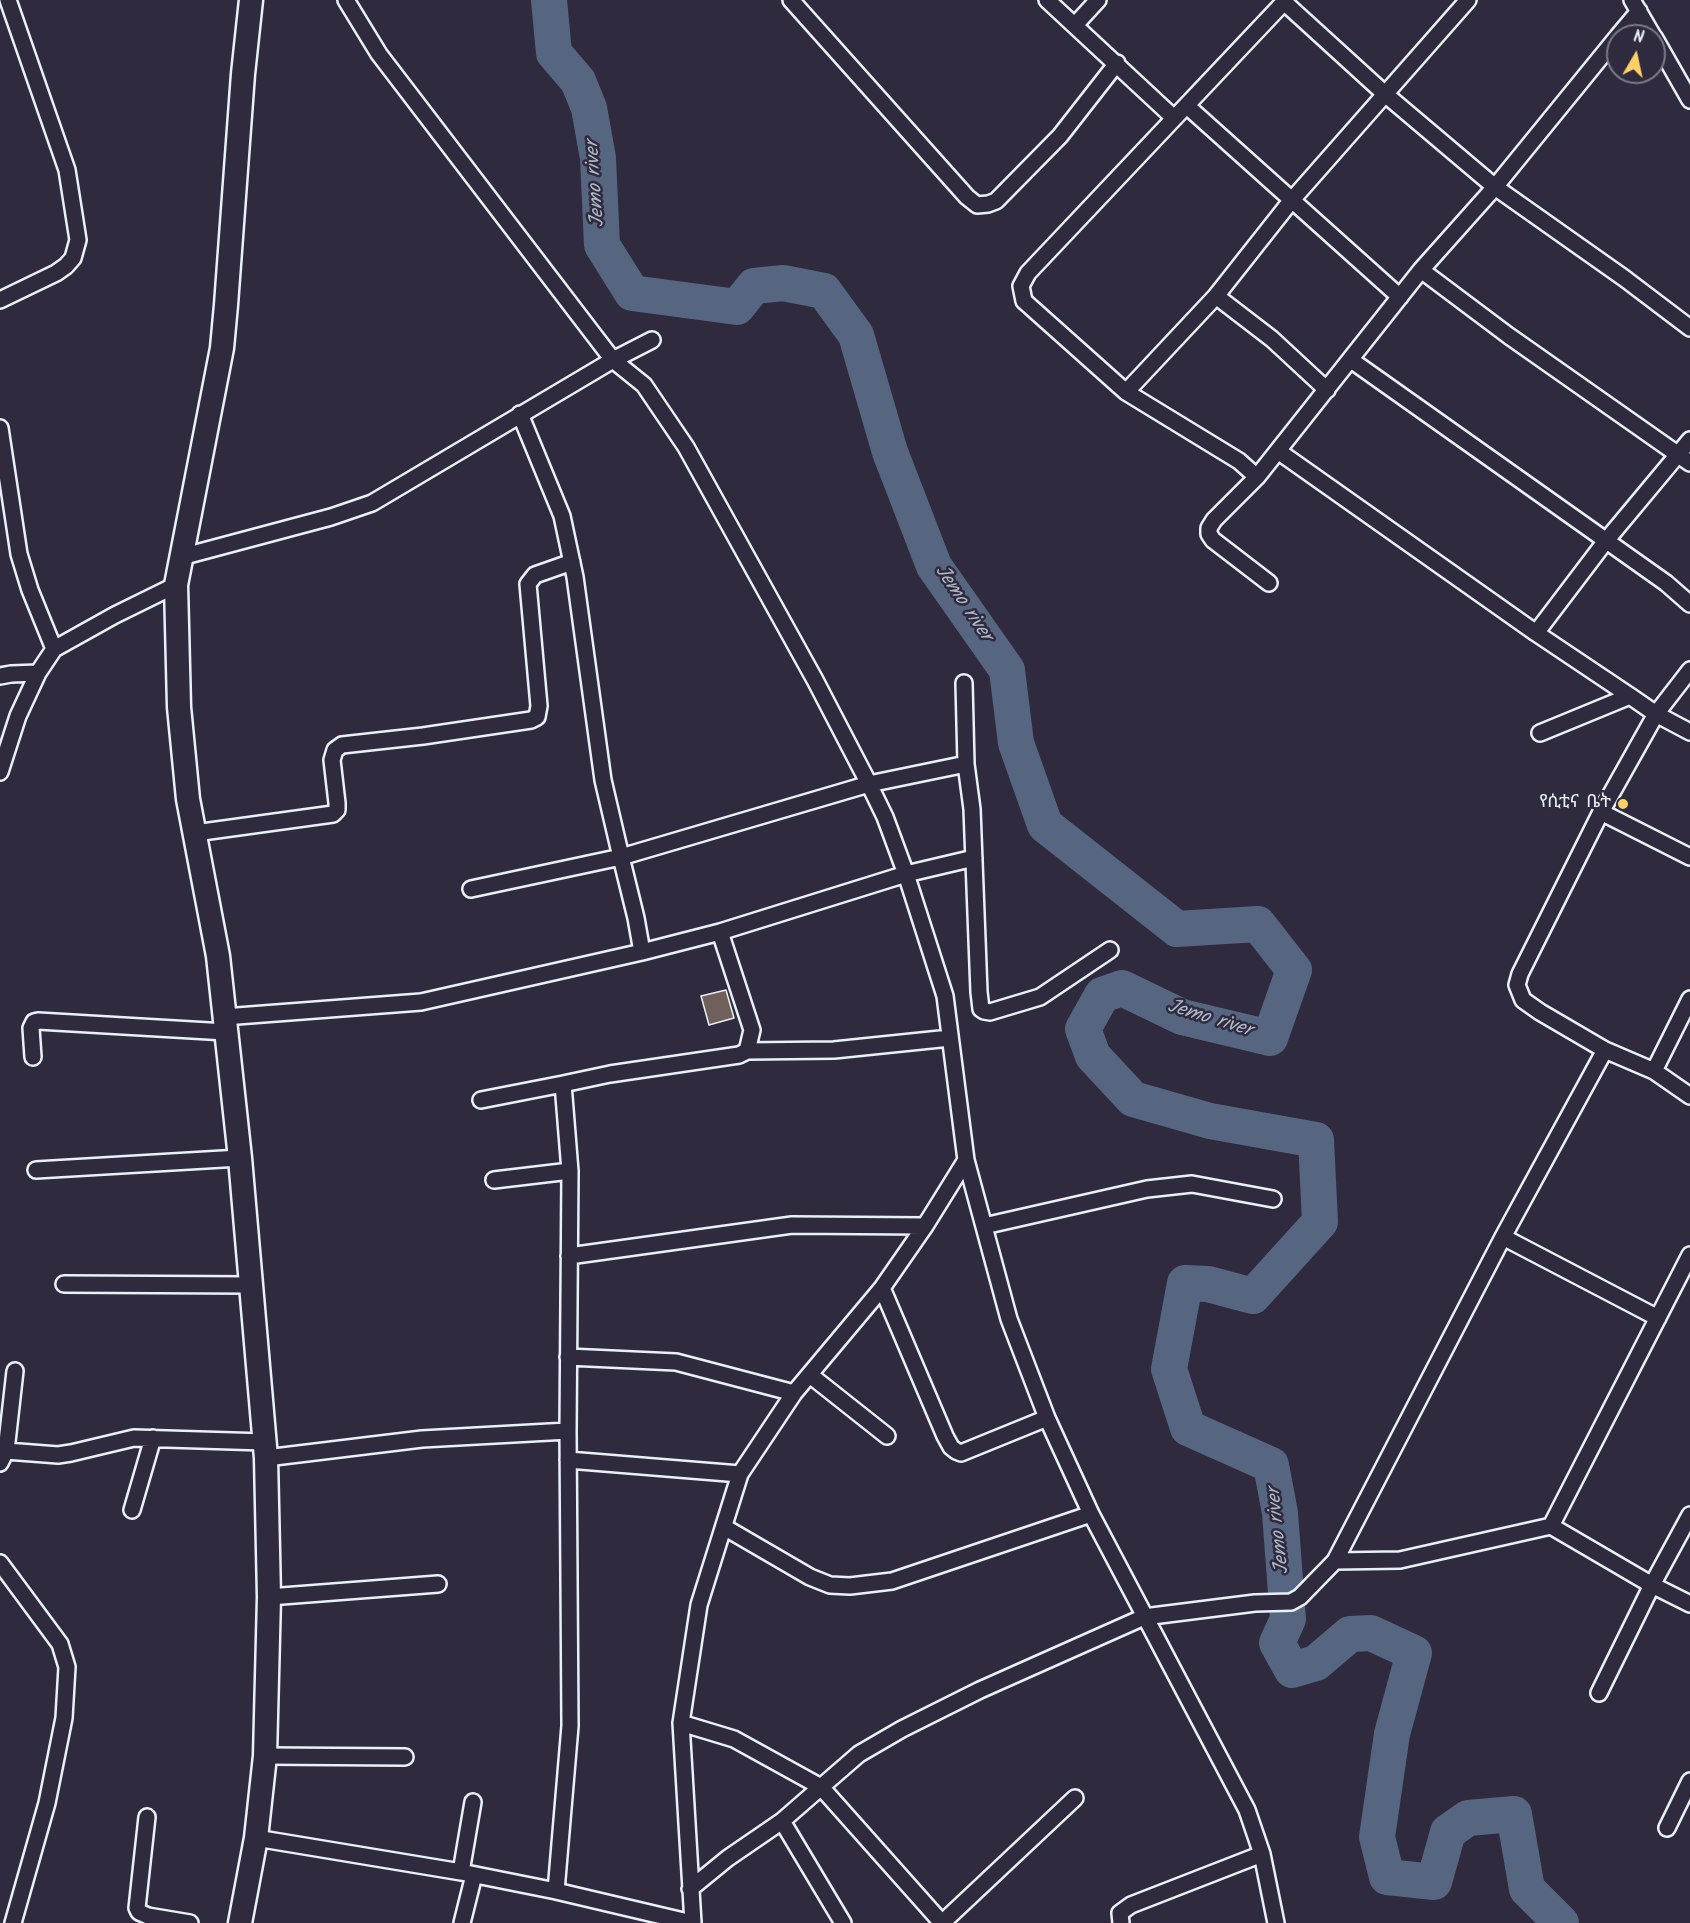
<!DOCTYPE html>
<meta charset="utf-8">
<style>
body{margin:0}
#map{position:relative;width:1690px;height:1923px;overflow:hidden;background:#2f2a3d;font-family:Kalam,sans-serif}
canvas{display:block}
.north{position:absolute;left:1606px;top:24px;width:60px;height:60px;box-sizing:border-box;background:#2f2a3d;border:2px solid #797a88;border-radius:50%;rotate:9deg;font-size:16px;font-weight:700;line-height:24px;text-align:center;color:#e8f1f8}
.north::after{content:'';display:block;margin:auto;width:21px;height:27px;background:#ffd166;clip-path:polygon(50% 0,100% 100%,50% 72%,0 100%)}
</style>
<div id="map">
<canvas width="1690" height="1923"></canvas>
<div class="north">N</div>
</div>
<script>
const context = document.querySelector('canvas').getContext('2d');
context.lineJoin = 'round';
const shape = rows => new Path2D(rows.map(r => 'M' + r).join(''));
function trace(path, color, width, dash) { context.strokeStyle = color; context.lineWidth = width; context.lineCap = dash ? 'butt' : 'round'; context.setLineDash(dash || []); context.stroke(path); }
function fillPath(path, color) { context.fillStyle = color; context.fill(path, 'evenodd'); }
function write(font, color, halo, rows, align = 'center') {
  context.font = font + ' Kalam,"Noto Sans Ethiopic",sans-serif'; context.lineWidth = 5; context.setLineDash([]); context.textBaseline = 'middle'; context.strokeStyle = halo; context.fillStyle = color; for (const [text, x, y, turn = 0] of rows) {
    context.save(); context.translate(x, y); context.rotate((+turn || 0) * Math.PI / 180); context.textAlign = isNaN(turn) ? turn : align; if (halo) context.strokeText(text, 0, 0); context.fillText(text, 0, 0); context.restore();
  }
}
trace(shape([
 [549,0,554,53,578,81,589,108,598,158,602,245,632,293,737,307,754,286,783,283,824,291,856,335,890,452,934,566,1007,670,1016,743,1045,825,1177,929,1258,924,1294,970,1270,1038,1182,1017,1122,988,1102,995,1083,1029,1093,1056,1133,1099,1210,1121,1316,1140,1320,1222,1253,1296,1208,1284,1185,1283,1169,1369,1188,1428,1271,1465,1280,1513,1288,1619,1277,1643,1292,1670,1316,1663,1350,1634,1371,1633,1414,1653,1392,1734,1377,1837,1387,1877,1434,1882,1448,1832,1468,1818,1514,1814,1527,1889,1561,1923]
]), '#566681', 36);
const building = shape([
 [726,990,734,1018,709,1025,701,996,726,990]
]);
fillPath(building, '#6f605c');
trace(building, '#e8f1f8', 1.5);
const street = shape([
 [791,0,967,197,977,205,988,204,996,201,1060,136,1117,63],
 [1047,0,1174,118],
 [1632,0,1653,36],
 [1284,2,1385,94,1495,187,1624,278,1690,328],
 [1075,25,1098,0],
 [1618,36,1639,11],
 [1654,37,1690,100],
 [1187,106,1400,297],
 [1421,270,1509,336,1690,463],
 [1216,296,1272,339,1327,390],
 [0,300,56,273,66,266,73,258,78,240,67,170,8,0],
 [1351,360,1666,583,1690,604],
 [1126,392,1216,296,1291,201,1468,0],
 [520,414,562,516,575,577,603,780,621,857,869,784,966,764],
 [0,428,19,554,30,590,54,649],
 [1278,451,1536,633,1630,696],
 [1257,477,1239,461,1126,392,1024,301,1021,286,1028,273,1286,0],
 [181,557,331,517,372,503,613,360,652,340],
 [1269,583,1213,540,1209,534,1209,528,1214,520,1257,477,1421,270,1495,187,1618,36],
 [1536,633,1605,542,1690,440],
 [1690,670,1656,714,1601,812,1520,974,1517,985,1523,1000,1540,1012,1605,1050,1654,1071,1690,1096],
 [0,676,11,674,38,673],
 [964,683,966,764,972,809,979,992,981,1009,984,1011,990,1012,1040,997,1110,950],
 [1540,733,1630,696,1656,714,1690,732],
 [0,772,18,716,38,673,54,649,115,615,176,585],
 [1601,812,1690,857],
 [195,833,333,814,337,810,337,803,332,760,335,750,342,745,423,736,531,720,537,717,539,706,528,584,535,575,572,562],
 [471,889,621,857,636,918,642,952],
 [224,1017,421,1002,642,952,720,932,906,874,885,817,869,784,815,680,686,447,644,385,613,360,379,54,346,0],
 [747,1051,834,1050,950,1038],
 [33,1057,31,1028,34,1022,38,1021,226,1032],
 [1654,1071,1690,999],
 [481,1100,563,1084],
 [966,1160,945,996,906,874,974,858],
 [36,1170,240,1158],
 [494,1180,570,1171],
 [984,1226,1147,1189,1192,1184,1273,1199],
 [1503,1237,1658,1318],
 [569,1256,792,1225,925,1226],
 [64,1284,251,1285],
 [882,1288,945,1436,951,1447,956,1451,961,1453,1047,1418],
 [568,1357,676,1362,794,1393],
 [810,1375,887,1436],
 [6,1451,15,1371],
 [266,1458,422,1439,568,1431],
 [568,1460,740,1474,699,1605,681,1723,693,1923],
 [0,1463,6,1451,58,1455,71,1453,134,1438,265,1442],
 [740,1474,794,1393,882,1288,925,1226,966,1160,1009,1319,1047,1418,1091,1514,1247,1810,1262,1854,1276,1923],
 [132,1510,153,1438],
 [1551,1526,1690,1255],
 [724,1527,810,1577,830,1585,850,1586,892,1581,1091,1514],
 [1335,1561,1400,1560,1551,1526,1652,1585,1690,1604],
 [0,1563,60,1644,67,1667,64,1718,47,1803,13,1923],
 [269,1597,438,1584],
 [1599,1693,1652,1585,1690,1515],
 [681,1723,734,1739,821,1787,859,1754,902,1729,980,1690,1144,1617,1255,1603,1291,1602,1300,1597,1335,1561,1503,1237,1605,1050],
 [265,1756,405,1757],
 [147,1817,137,1908,139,1912,148,1916,190,1923],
 [782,1821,821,1787,942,1923],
 [1667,1828,1690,1781],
 [256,1838,461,1872,556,1891,692,1923],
 [461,1872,473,1802],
 [690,1889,728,1858,782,1821,843,1923],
 [556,1891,570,1726,568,1431,570,1171,563,1084,610,1074,739,1055,747,1051,752,1030,720,932],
 [462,1923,474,1875],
 [942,1923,1075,1798],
 [1121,1923,1120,1913,1131,1905,1262,1854]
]);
const secondary = shape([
 [240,1923,256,1838,265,1756,269,1597,266,1458,240,1158,218,956,188,799,179,707,176,585,222,348,226,305,243,74,251,0]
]);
trace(street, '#e8f1f8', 20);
trace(secondary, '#e8f1f8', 27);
trace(street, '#2f2a3d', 15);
trace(secondary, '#2f2a3d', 22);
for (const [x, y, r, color] of [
 [1623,804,6,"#ffd166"]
]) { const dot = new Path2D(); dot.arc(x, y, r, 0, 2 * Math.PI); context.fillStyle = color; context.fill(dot); trace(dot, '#2f2a3d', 2); }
write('18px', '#e8f1f8', '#2f2a3d', [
 ["የሲቲና ቤት",1611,804]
], 'right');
write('italic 20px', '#aeb9c8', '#2f2a3d', [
 ["Jemo river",597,184,-94],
 ["Jemo river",962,604,56],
 ["Jemo river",1209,1020,17],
 ["Jemo river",1280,1531,-96]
]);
</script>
